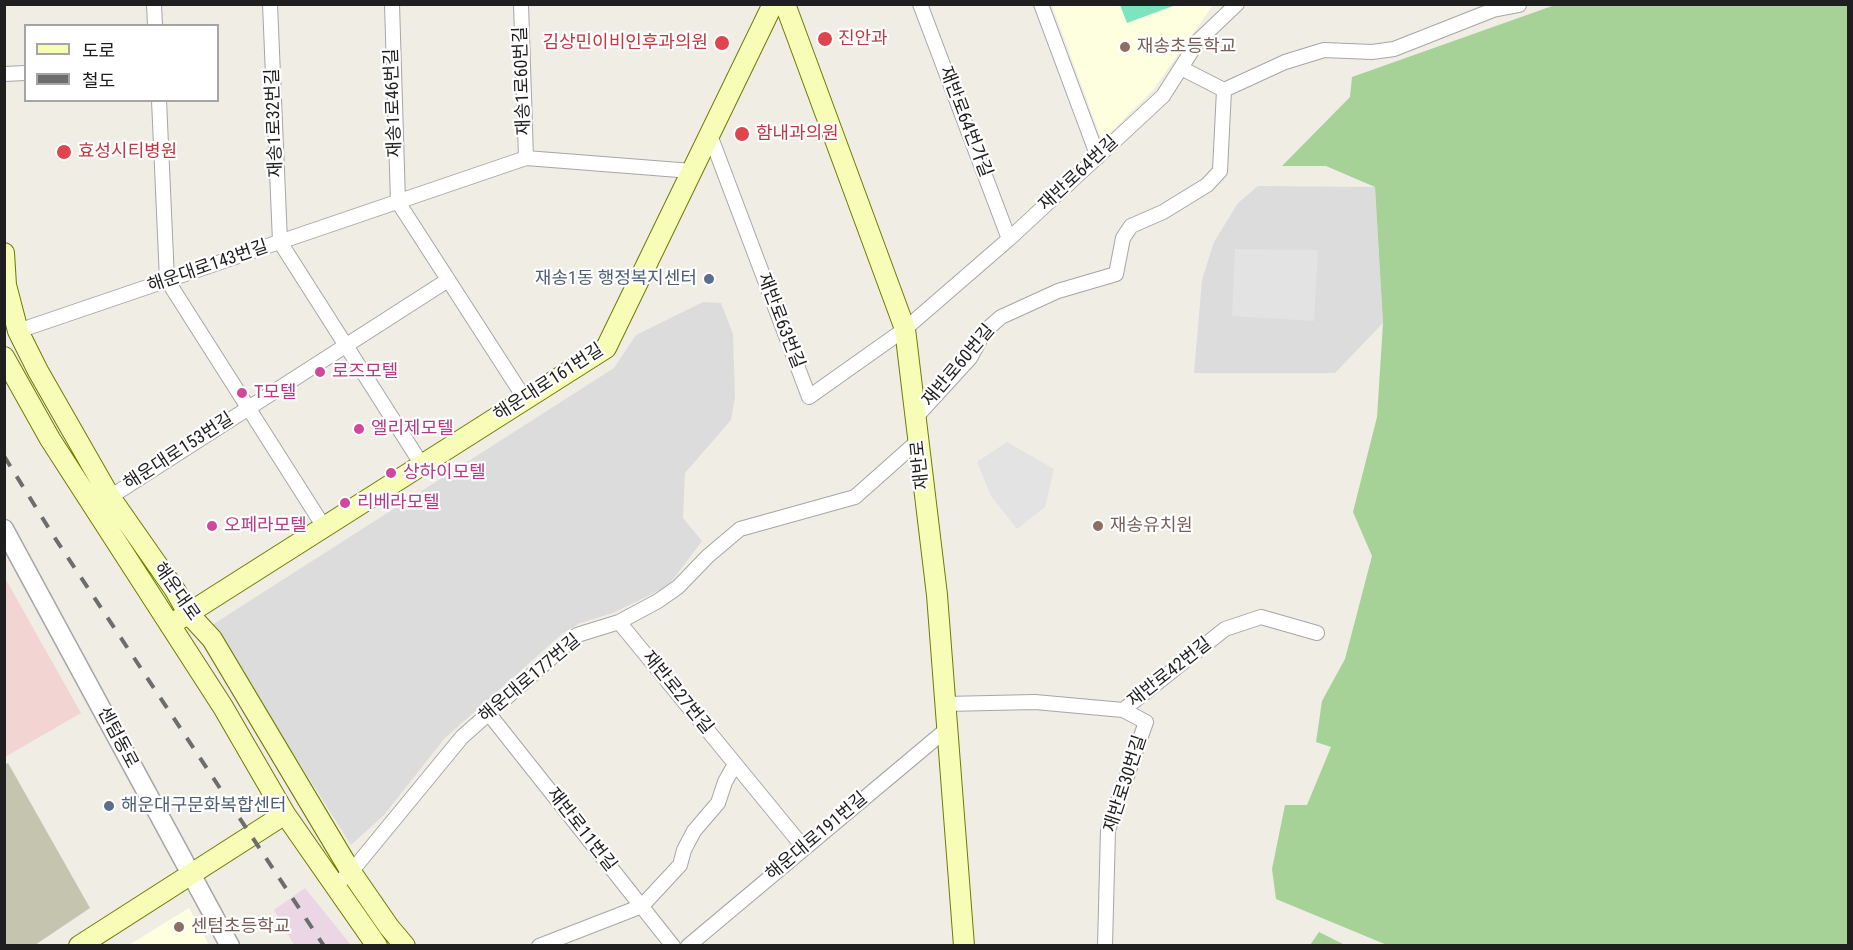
<!DOCTYPE html>
<meta charset="utf-8">
<style>
body{margin:0}
#map{position:relative;width:1853px;height:950px;overflow:hidden;background:#f0ede5;font-family:"Roboto Condensed","Noto Sans KR",sans-serif}
canvas{display:block}
.frame{position:absolute;inset:0;border:6px solid #1f1f1f;pointer-events:none}
.legend{position:absolute;left:24px;top:24px;width:195px;height:78px;box-sizing:border-box;background:#fff;border:2px solid #a5a5a5;margin:0;padding:8px 10px;list-style:none;font-size:18px;color:#1f1f1f}
.legend li{display:flex;align-items:center;gap:12px;height:30px}
.legend b{width:30px;border:2px solid #a5a5a5}
</style>
<div id="map">
<canvas width="1853" height="950"></canvas>
<div class="frame"></div>
<ul class="legend">
<li><b style="height:8px;background:#f7fdb6"></b>도로</li>
<li><b style="height:8px;background:#6d6d6d"></b>철도</li>
</ul>
</div>
<script>
const context = document.querySelector('canvas').getContext('2d');
context.lineJoin = 'round';
function fillPath(path, color) { context.fillStyle = color; context.fill(path, 'evenodd'); }
const shape = rows => new Path2D(rows.map(r => 'M' + r).join(''));
function trace(path, color, width, dash) { context.strokeStyle = color; context.lineWidth = width; context.lineCap = dash ? 'butt' : 'round'; context.setLineDash(dash || []); context.stroke(path); }
function write(font, color, halo, rows, align = 'center') {
  context.font = font + ' "Roboto Condensed","Noto Sans KR",sans-serif'; context.lineWidth = 4.5; context.setLineDash([]); context.textBaseline = 'middle'; context.strokeStyle = halo; context.fillStyle = color; for (const [text, x, y, turn = 0] of rows) {
    context.save(); context.translate(x, y); context.rotate((+turn || 0) * Math.PI / 180); context.textAlign = isNaN(turn) ? turn : align; if (halo) context.strokeText(text, 0, 0); context.fillText(text, 0, 0); context.restore();
  }
}
fillPath(shape([
 [1258,186,1375,187,1383,323,1335,373,1194,373,1202,280,1214,242,1238,203],
 [703,302,721,303,733,334,735,397,731,420,685,473,683,518,702,541,668,586,613,613,580,623,563,633,445,738,384,815,351,845,212,625,614,368,636,335]
]), '#dddcdc');
fillPath(shape([
 [5,578,81,713,5,757,4,757]
]), '#f2d5d3');
fillPath(shape([
 [305,888,351,945,294,945,274,910]
]), '#ead6e5');
fillPath(shape([
 [1052,5,1213,5,1153,90,1102,141],
 [189,908,209,945,129,945]
]), '#feffdf');
fillPath(shape([
 [8,763,90,908,35,945,5,945,4,765]
]), '#c5c5af');
fillPath(shape([
 [1555,5,1848,5,1848,945,1387,945,1276,899,1272,869,1285,805,1307,805,1331,747,1316,742,1322,701,1345,659,1372,556,1353,512,1377,417,1383,323,1375,187,1326,166,1282,166,1350,97,1352,77],
 [1319,932,1345,945,1310,945]
]), '#a6d297');
fillPath(shape([
 [1120,5,1120,4,1176,5,1127,23]
]), '#7ee4c0');
fillPath(shape([
 [1235,249,1318,250,1314,321,1232,316],
 [1007,442,1054,469,1045,507,1017,529,991,496,977,462]
]), '#e3e3e3');
const minor = shape([
 [154,4,155,26],
 [270,4,280,242,422,465],
 [392,4,398,202,525,399],
 [521,4,526,158],
 [920,4,1009,239],
 [1041,4,1098,157],
 [1181,68,1224,90],
 [4,74,26,73],
 [1224,90,1285,62,1324,50,1372,52,1394,49,1493,10,1519,5],
 [159,100,167,280,324,527],
 [710,135,809,397,905,329,1009,239,1163,96,1198,41,1237,4],
 [18,331,526,158,692,171],
 [917,416,970,358,985,331,1001,317,1058,291,1116,274,1123,238,1131,226,1163,212,1207,185,1220,171,1224,90],
 [110,497,448,280],
 [619,622,804,848],
 [945,704,1035,702,1123,710,1225,629,1261,617,1317,633],
 [489,714,673,946],
 [334,886,351,872,462,737,577,635,619,622,658,601,678,587,708,556,740,529,855,497,918,441],
 [539,946,642,906,680,865,684,850,694,831,718,803,725,782,735,764],
 [688,946,947,729],
 [1105,946,1108,830,1146,722,1123,710]
]);
const tertiary = shape([
 [4,529,230,946]
]);
const secondary = shape([
 [785,4,905,329,937,595,964,946],
 [4,253,6,285,18,331,38,371,110,497,175,590,188,613,212,639,351,872,389,927,405,946],
 [4,357,50,439,223,707,285,814,377,946],
 [170,625,606,348,773,4],
 [79,946,285,814]
]);
trace(minor, '#a6a6a6', 16);
trace(tertiary, '#a6a6a6', 21);
trace(secondary, '#6b7c00', 22);
trace(minor, '#fff', 14);
trace(tertiary, '#fff', 18);
trace(secondary, '#f7fdb6', 20);
trace(shape([
 [4,456,53,535,324,946]
]), '#6d6d6d', 4, [12, 12]);
for (const [x, y, r, color] of [
 [825,39,8,"#e0444e"],
 [722,43,8,"#e0444e"],
 [1125,47,6,"#8d6e63"],
 [742,134,8,"#e0444e"],
 [64,152,8,"#e0444e"],
 [709,279,6,"#5c6f8a"],
 [320,372,6,"#d1479c"],
 [242,393,6,"#d1479c"],
 [359,429,6,"#d1479c"],
 [391,473,6,"#d1479c"],
 [345,503,6,"#d1479c"],
 [212,526,6,"#d1479c"],
 [1098,526,6,"#8d6e63"],
 [109,806,6,"#5c6f8a"],
 [179,927,6,"#8d6e63"]
]) { const dot = new Path2D(); dot.arc(x, y, r, 0, 2 * Math.PI); context.fillStyle = color; context.fill(dot); trace(dot, '#fff', 2); }
write('18px', '#be3a42', '#fff', [
 ["진안과",838,39],
 ["김상민이비인후과의원",708,43,"right"],
 ["함내과의원",756,134],
 ["효성시티병원",78,152]
], 'left');
write('18px', '#785e54', '#fff', [
 ["재송초등학교",1137,47],
 ["재송유치원",1110,526],
 ["센텀초등학교",191,927]
], 'left');
write('18px', '#1f1f1f', '#fff', [
 ["재송1로60번길",523,81,-92],
 ["재송1로46번길",394,103,-92],
 ["재반로64번가길",965,122,69],
 ["재송1로32번길",275,123,-92],
 ["재반로64번길",1079,174,-43],
 ["해운대로143번길",208,267,-19],
 ["재반로63번길",780,321,69],
 ["재반로60번길",959,366,-50],
 ["해운대로161번길",549,383,-33],
 ["해운대로153번길",179,452,-33],
 ["재반로",921,465,-96],
 ["해운대로",176,592,55],
 ["재반로42번길",1170,673,-38],
 ["해운대로177번길",530,679,-40],
 ["재반로27번길",677,693,51],
 ["센텀동로",117,738,62],
 ["재반로30번길",1126,784,-72],
 ["재반로11번길",581,830,52],
 ["해운대로191번길",817,837,-40]
]);
write('18px', '#4e5e75', '#fff', [
 ["재송1동 행정복지센터",697,279],
 ["해운대구문화복합센터",121,806,"left"]
], 'right');
write('18px', '#b23c85', '#fff', [
 ["로즈모텔",332,372],
 ["T모텔",254,393],
 ["엘리제모텔",371,429],
 ["상하이모텔",403,473],
 ["리베라모텔",357,503],
 ["오페라모텔",224,526]
], 'left');
</script>
